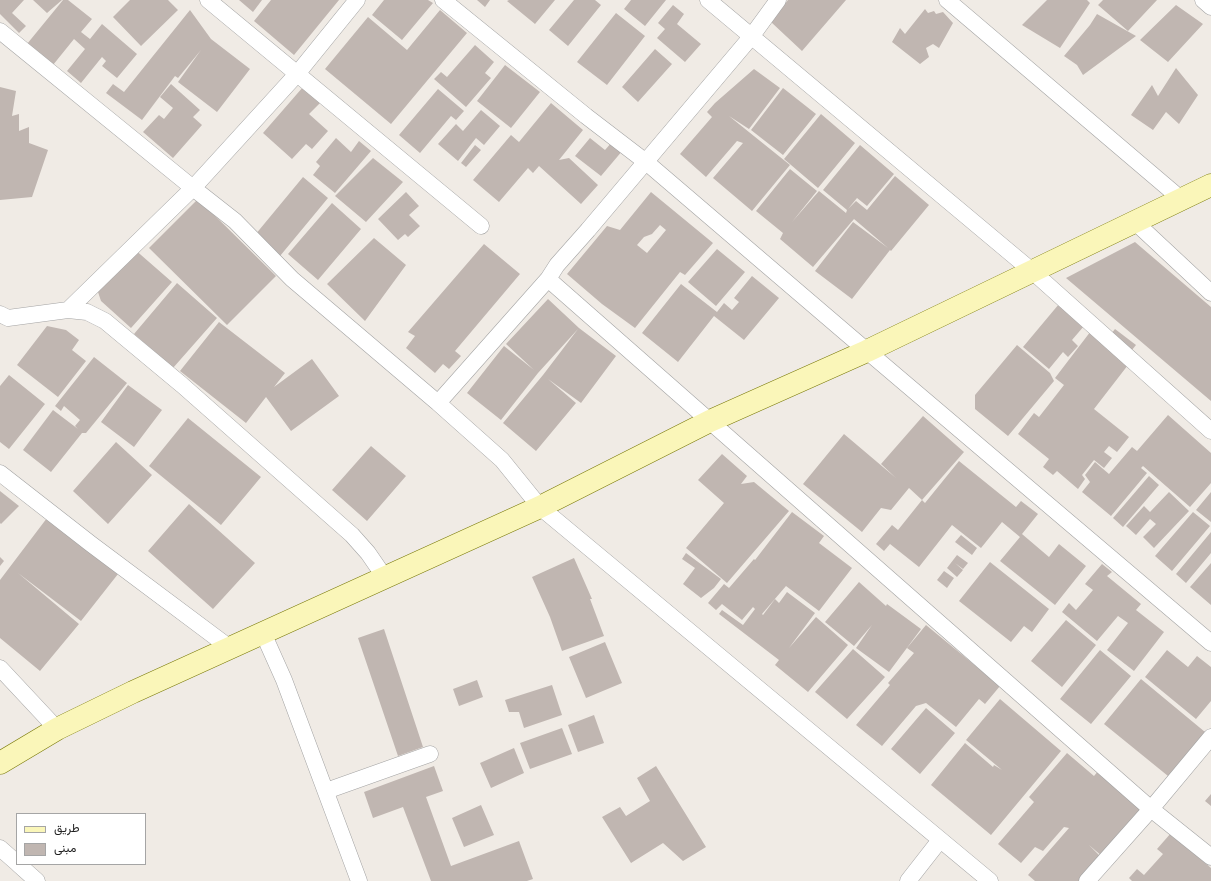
<!DOCTYPE html>
<meta charset="utf-8">
<style>
body{margin:0}
#map{position:relative;width:1211px;height:881px;overflow:hidden;background:#f0ebe5;font-family:Quicksand,Vazirmatn,sans-serif}
canvas{display:block}
.legend{position:absolute;left:16px;top:813px;width:130px;height:52px;box-sizing:border-box;background:#fff;border:1px solid #a5a5a5;margin:0;padding:5px 7px;list-style:none;font-size:12px;color:#1f1f1f}
.legend li{display:flex;align-items:center;gap:8px;height:20px}
.legend b{width:20px;border:1px solid #a5a5a5}
</style>
<div id="map">
<canvas width="1211" height="881"></canvas>
<ul class="legend">
<li><b style="height:5px;background:#faf6b9"></b>طريق</li>
<li><b style="height:11px;background:#c0b6b1"></b>مبنى</li>
</ul>
</div>
<script>
const context = document.querySelector('canvas').getContext('2d');
context.lineJoin = 'round';
function fillPath(path, color) { context.fillStyle = color; context.fill(path, 'evenodd'); }
const shape = rows => new Path2D(rows.map(r => 'M' + r).join(''));
function trace(path, color, width, dash) { context.strokeStyle = color; context.lineWidth = width; context.lineCap = dash ? 'butt' : 'round'; context.setLineDash(dash || []); context.stroke(path); }
fillPath(shape([
 [0,0,24,0,12,13,26,26,19,33,0,14],
 [33,0,62,0,47,13],
 [63,0,68,0,92,19,81,32,90,39,102,24,137,54,117,78,102,66,106,61,102,57,81,83,67,71,85,49,74,39,53,65,27,44],
 [130,0,168,0,178,10,141,46,113,17],
 [239,0,262,0,253,12],
 [271,0,339,0,294,55,254,21],
 [384,0,428,0,433,3,402,40,372,15],
 [477,0,490,0,485,7],
 [509,0,555,0,535,24,507,1],
 [574,0,595,0,601,5,568,46,549,30],
 [631,0,666,0,645,26,624,9],
 [788,0,846,0,802,51,771,22],
 [1047,0,1087,0,1090,3,1060,48,1022,25],
 [1103,0,1157,0,1128,31,1098,5],
 [673,5,684,14,677,24,701,44,685,62,657,38,665,29,658,23],
 [1176,5,1203,24,1168,62,1140,40],
 [925,9,928,13,934,11,936,14,943,12,953,23,939,48,933,44,926,48,929,57,920,64,892,42,900,28,905,34],
 [190,10,211,39,250,69,217,112,178,82,201,50,178,78,175,76,142,120,106,93,113,84,124,92],
 [440,10,467,33,391,124,325,69,368,17,407,50],
 [616,13,645,36,607,85,577,62],
 [1097,14,1136,36,1083,75,1077,65,1064,56,1090,25],
 [475,45,494,62,485,73,491,78,466,107,434,79,441,72,447,77],
 [655,49,672,64,638,102,622,87],
 [505,65,540,92,511,128,477,101],
 [1176,68,1198,95,1179,124,1166,112,1153,130,1131,115,1152,85,1158,96],
 [754,69,780,88,749,129,729,116,790,165,752,211,713,178,743,143,737,141,706,177,680,154,712,117,707,112,715,103],
 [171,84,200,110,193,117,202,125,173,158,143,132,159,115,164,119,173,108,160,97],
 [0,87,16,91,12,116,19,114,19,131,29,127,29,143,48,150,32,197,0,200],
 [303,87,320,103,309,114,328,131,312,149,306,144,292,159,263,133],
 [783,88,816,114,783,155,751,130],
 [438,89,464,111,456,120,451,116,420,153,399,135],
 [551,103,583,130,559,160,569,158,598,185,581,204,539,166,533,173,528,168,499,202,473,180,511,135,519,142],
 [481,110,500,126,484,145,476,138,458,161,438,144,456,124,463,131],
 [821,114,855,143,818,188,784,159],
 [336,138,351,152,359,141,371,151,335,193,313,175,320,166,316,162],
 [590,138,605,150,612,142,623,150,601,176,575,156],
 [475,145,481,150,466,167,461,163],
 [860,145,894,174,867,206,857,198,848,209,856,201,867,210,895,176,929,205,891,251,890,250,852,299,815,271,853,222,888,248,854,219,813,267,780,239,783,233,756,211,790,169,817,191,792,222,819,191,846,213,847,210,823,190],
 [373,158,403,182,366,222,335,196],
 [303,177,328,198,280,256,255,235],
 [406,192,419,206,409,215,420,226,408,237,405,234,398,240,378,219],
 [651,192,713,243,685,275,680,272,635,328,602,304,567,274,607,226,620,230],
 [660,225,666,230,647,253,637,245,644,237,652,234],
 [198,199,276,276,227,325,149,248],
 [332,203,361,229,318,280,288,254],
 [374,238,406,265,365,321,327,284],
 [1135,242,1211,307,1211,401,1066,278],
 [484,244,520,274,455,351,461,356,449,369,443,364,435,373,406,348,415,336,408,332],
 [133,248,172,282,131,328,101,301,97,289],
 [717,249,745,272,716,306,688,282],
 [752,276,779,298,744,340,714,316,678,362,642,333,681,284,717,312,724,303,732,310,739,302,734,298],
 [177,283,217,318,173,368,134,334],
 [548,299,579,328,616,356,581,403,548,379,576,403,536,451,503,423,543,375,578,329,538,373,501,420,467,393,504,346,534,370,506,344],
 [1059,304,1084,326,1072,340,1078,346,1068,357,1063,352,1049,369,1023,347],
 [219,322,285,373,274,387,312,359,339,396,291,431,266,397,246,423,180,371],
 [1097,323,1111,334,1115,329,1136,345,1123,361,1128,365,1094,409,1129,437,1117,452,1109,446,1104,452,1112,458,1104,468,1094,460,1082,475,1085,479,1078,489,1057,471,1053,475,1043,467,1049,459,1018,434,1034,413,1039,417,1064,385,1055,378],
 [47,326,66,330,79,340,72,350,86,361,58,397,17,365],
 [1017,345,1050,373,1054,381,1008,436,975,409,975,395],
 [94,357,127,383,86,433,82,433,51,472,23,450,53,410,78,429,75,426,80,420,64,406,61,411,55,406],
 [9,375,45,404,9,449,0,442,0,386],
 [128,385,162,410,134,447,101,422],
 [1168,415,1211,453,1211,483,1190,507,1143,466,1141,468,1147,473,1111,516,1082,492,1090,482,1085,475,1095,462,1109,474,1132,447,1137,451],
 [923,416,964,452,922,500,909,488,891,510,881,508,862,532,803,484,844,434,896,478,881,464],
 [188,418,261,477,221,525,149,466],
 [116,442,152,475,108,524,73,491],
 [371,446,406,476,367,521,332,490],
 [722,454,747,476,741,484,754,482,789,511,727,583,686,548,724,503,698,480],
 [959,461,1016,507,1021,501,1038,514,1022,534,1049,557,1059,544,1086,566,1055,605,1000,561,1020,537,1002,522,981,548,952,525,919,567,890,544,884,551,876,544,892,525,898,530,922,500,925,503],
 [1149,476,1159,485,1123,527,1113,518],
 [0,491,19,506,1,524,0,523],
 [1169,492,1189,511,1154,548,1143,537,1156,524,1150,519,1136,535,1126,526,1144,506,1150,512],
 [1211,492,1211,522,1196,510],
 [189,504,255,563,213,609,148,551],
 [792,512,824,536,819,543,852,568,819,611,786,586,762,614,763,615,775,599,779,603,787,592,815,613,789,648,816,617,848,645,808,692,775,665,779,660,719,614,722,610,743,625,755,609,753,607,742,620,722,604,716,610,708,603,724,584,729,588,754,559,755,560],
 [1193,512,1210,526,1172,571,1155,556],
 [47,518,118,574,81,621,18,573,79,624,40,671,0,638,0,580],
 [1211,532,1211,553,1186,583,1176,574],
 [961,535,977,548,972,555,955,542],
 [686,553,721,579,714,588,701,598,683,584,695,568,682,559],
 [957,555,968,563,963,569,955,563,963,570,957,577,947,568],
 [0,557,4,561,0,566],
 [574,558,592,599,590,599,604,636,562,651,550,617,532,577],
 [990,562,1049,609,1032,632,1024,626,1011,642,959,601],
 [1211,563,1211,605,1190,587],
 [1102,564,1112,572,1107,576,1141,604,1136,610,1164,632,1134,671,1107,650,1128,623,1118,616,1097,641,1062,612,1069,603,1076,610,1093,590,1085,584],
 [944,571,954,578,947,588,937,580],
 [859,582,886,606,887,604,921,629,889,672,856,648,872,625,854,646,825,622],
 [1066,620,1096,645,1062,687,1031,661],
 [926,625,1000,686,985,704,979,699,956,727,926,703,916,706,882,746,856,725,890,685,888,683,914,653,907,648],
 [384,629,423,747,398,756,358,638],
 [605,642,622,683,586,698,569,657],
 [853,649,885,677,847,719,815,692],
 [1100,650,1131,676,1091,724,1060,699],
 [1167,650,1188,667,1197,656,1211,667,1211,701,1196,719,1145,677],
 [1141,679,1205,732,1168,776,1104,724],
 [477,680,483,697,459,706,453,689],
 [552,685,562,715,524,728,519,712,509,712,505,700],
 [1000,699,1061,751,991,835,931,785,965,743,993,767,994,765,1002,770,966,740],
 [926,708,955,733,920,774,891,749],
 [594,715,604,743,578,752,568,725],
 [562,728,572,754,530,769,520,743],
 [514,748,524,773,491,788,480,763],
 [1067,753,1094,776,1099,770,1144,809,1103,857,1089,845,1102,858,1081,881,1035,881,1028,875,1069,828,1064,827,1043,851,1035,847,1021,863,998,844,1034,802,1029,797],
 [434,766,443,791,426,797,451,866,519,841,533,879,527,881,431,881,403,807,373,818,364,792],
 [656,766,706,847,683,861,663,843,631,863,602,817,620,807,626,816,650,801,637,778],
 [1211,794,1211,806,1205,801],
 [481,805,494,835,464,847,452,818],
 [1171,833,1211,868,1211,881,1132,881,1129,878,1137,869,1144,875,1163,854,1157,849]
]), '#c0b6b1');
const street = shape([
 [208,0,481,226],
 [357,0,297,74,193,188,235,221,292,279,438,403,502,460,540,507,990,881],
 [443,0,586,116,646,162,867,351,1211,643],
 [708,0,1032,271,1211,431],
 [778,0,751,37,588,230,557,265,548,279,1151,809,1211,857],
 [947,0,1181,199],
 [1203,0,1211,7],
 [0,31,193,188,68,310],
 [1134,221,1211,293],
 [0,314,8,318,68,310,87,312,105,321,182,385,352,535,368,553,379,569,382,579],
 [438,403,548,279],
 [0,473,91,544,230,648],
 [263,633,284,680,359,881],
 [0,668,57,729],
 [326,791,430,754],
 [0,848,17,863],
 [18,864,37,881],
 [908,881,940,840],
 [1087,881,1151,809,1211,737]
]);
const secondary = shape([
 [0,763,57,729,133,692,540,507,710,421,867,351,1211,185]
]);
trace(street, '#a3a3a3', 17);
trace(secondary, '#777705', 23);
trace(street, '#fff', 16);
trace(secondary, '#faf6b9', 22);
</script>
